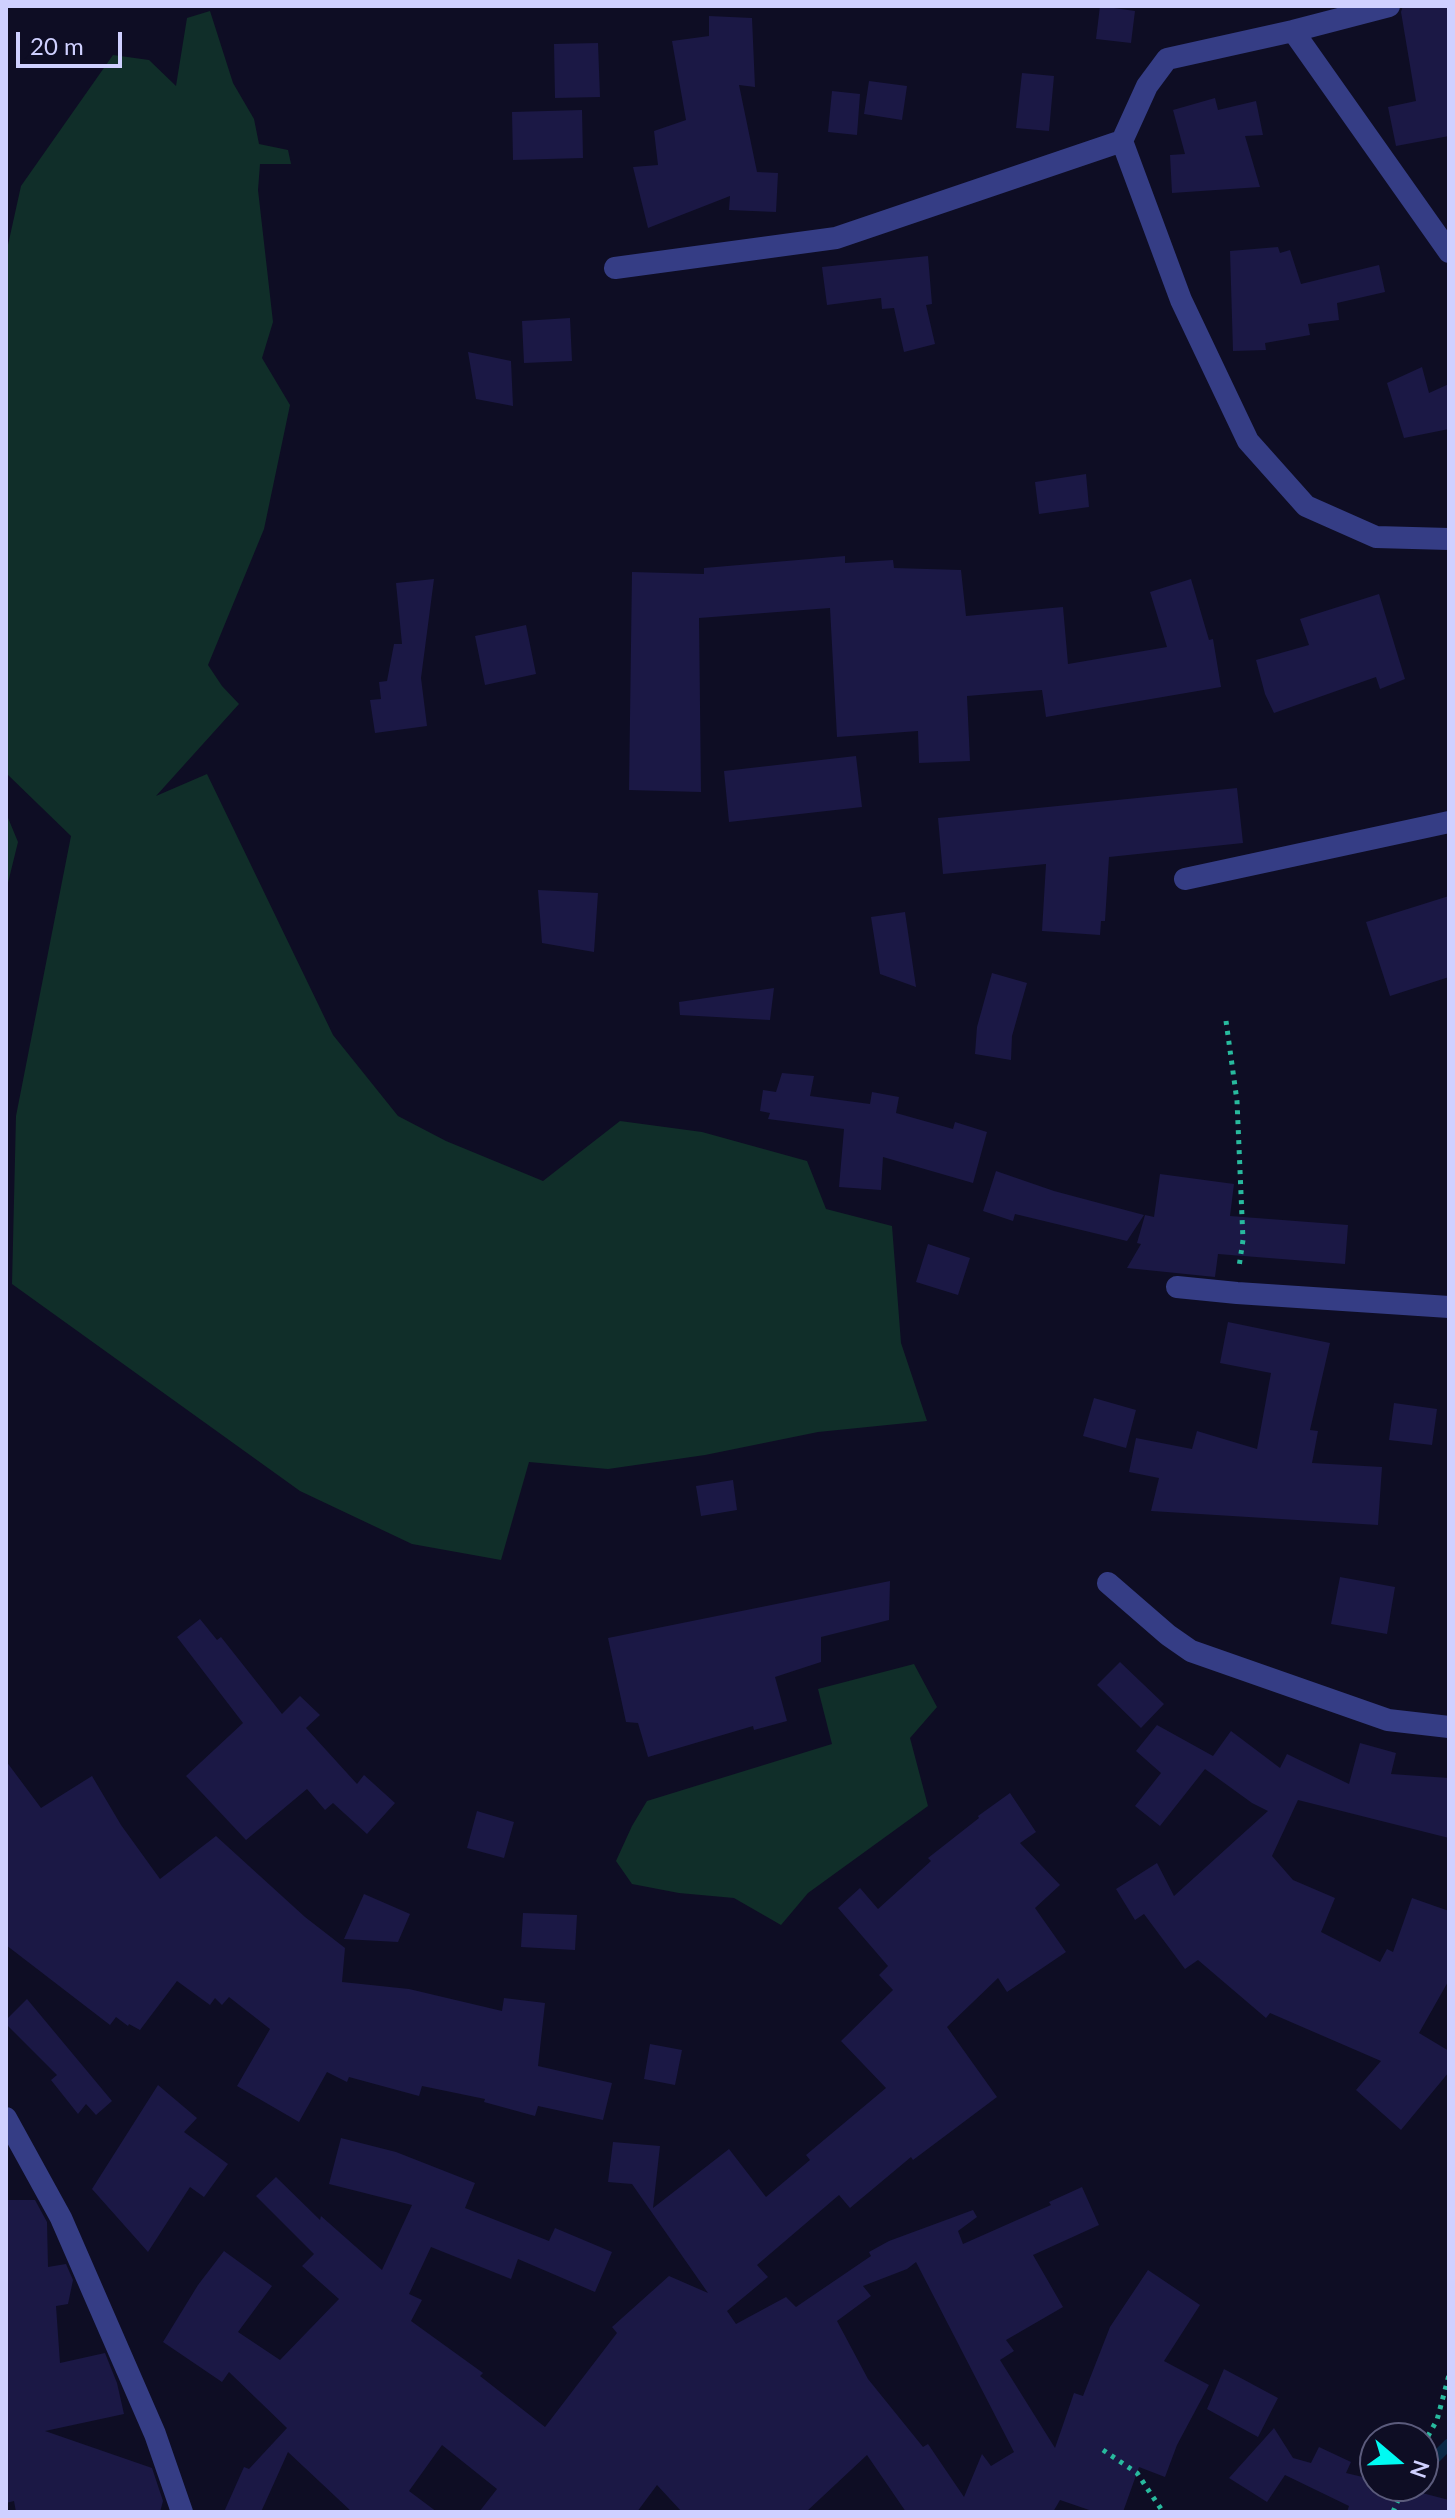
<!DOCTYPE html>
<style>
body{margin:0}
#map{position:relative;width:1455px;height:2518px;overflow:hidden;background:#0e0d24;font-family:Lato,sans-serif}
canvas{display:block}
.frame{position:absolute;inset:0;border:8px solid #cfd0ff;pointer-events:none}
.north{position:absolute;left:1359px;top:2422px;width:80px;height:80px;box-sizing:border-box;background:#0e0d24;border:2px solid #5b5b7c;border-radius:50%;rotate:109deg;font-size:22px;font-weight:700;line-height:32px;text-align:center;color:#cfd0ff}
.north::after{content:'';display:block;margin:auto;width:28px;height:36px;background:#00faf2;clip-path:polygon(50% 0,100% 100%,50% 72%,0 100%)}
.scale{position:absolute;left:16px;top:32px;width:106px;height:36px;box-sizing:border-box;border:4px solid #cfd0ff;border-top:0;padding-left:10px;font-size:24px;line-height:28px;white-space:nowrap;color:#cfd0ff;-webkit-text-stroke:6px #0e0d24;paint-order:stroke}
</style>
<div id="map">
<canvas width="1455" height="2518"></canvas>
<div class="frame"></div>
<div class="north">N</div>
<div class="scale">20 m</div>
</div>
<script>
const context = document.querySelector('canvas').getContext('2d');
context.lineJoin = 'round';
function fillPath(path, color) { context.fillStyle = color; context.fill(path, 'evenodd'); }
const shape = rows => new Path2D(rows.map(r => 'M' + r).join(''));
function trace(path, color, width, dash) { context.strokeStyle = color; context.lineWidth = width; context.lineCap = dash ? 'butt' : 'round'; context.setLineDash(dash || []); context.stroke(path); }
fillPath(shape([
 [210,11,233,83,254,119,259,144,288,150,291,164,260,164,258,190,273,322,262,358,290,405,264,529,208,665,222,686,239,704,156,796,207,774,333,1035,398,1116,446,1141,543,1181,620,1121,702,1132,807,1161,826,1209,892,1226,901,1343,927,1421,818,1432,705,1455,608,1469,529,1462,501,1560,412,1544,300,1491,12,1284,16,1116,71,836,6,773,6,254,21,186,113,55,149,60,176,86,187,18],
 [6,813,18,842,6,891],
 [914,1664,937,1707,910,1738,928,1806,808,1893,781,1925,734,1898,679,1893,632,1884,616,1861,632,1826,647,1801,832,1744,818,1689]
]), '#102e29');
trace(shape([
 [1423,2470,1449,2444]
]), '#092846', 11);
fillPath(shape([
 [1100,6,1135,11,1131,43,1096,39],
 [1403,6,1447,6,1449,136,1396,146,1388,107,1416,101,1401,12],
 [709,16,752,18,755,87,739,85,757,172,778,173,776,212,729,210,730,196,648,228,633,167,658,165,654,131,686,120,672,41,709,36],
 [598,43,600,97,555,98,554,44],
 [1022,73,1054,76,1049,131,1016,128],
 [869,81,907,86,902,120,864,114],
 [832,91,860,94,857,135,828,132],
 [1215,98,1218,110,1256,101,1263,135,1245,136,1260,187,1172,193,1170,155,1185,154,1173,110],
 [582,110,583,158,513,160,512,112],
 [1278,247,1280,253,1290,250,1301,284,1379,265,1385,292,1337,303,1339,320,1308,324,1310,335,1265,343,1266,350,1233,351,1230,251],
 [928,256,932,304,926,305,935,344,904,352,894,308,882,309,881,298,827,305,822,267],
 [570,318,572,361,524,363,522,321],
 [468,352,511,361,513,406,476,399],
 [1422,367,1429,393,1449,384,1449,429,1404,438,1387,383],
 [1086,474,1089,507,1039,514,1035,482],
 [845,556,845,563,893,560,894,568,961,570,966,616,1063,607,1068,664,1167,647,1150,592,1191,579,1209,640,1213,639,1221,687,1046,717,1042,690,967,696,970,761,919,763,918,731,837,737,830,608,699,618,701,792,629,790,632,572,704,574,704,568],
 [434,579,421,678,427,726,375,733,370,700,381,699,379,682,387,681,394,644,402,644,396,583],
 [1379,594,1405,679,1380,689,1376,677,1274,713,1265,694,1256,660,1309,645,1300,619],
 [526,625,536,674,485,685,475,636],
 [856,756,862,807,729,822,724,771],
 [1237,788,1243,843,1109,857,1105,921,1101,921,1100,935,1042,931,1046,864,943,874,938,818],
 [538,890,598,893,594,952,542,943],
 [1449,896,1449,977,1390,996,1366,922],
 [905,912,916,987,880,974,871,917],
 [992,973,1027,983,1012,1036,1011,1060,975,1054,977,1027],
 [774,988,770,1020,680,1015,679,1002],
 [782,1073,814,1076,810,1096,870,1104,872,1092,899,1097,896,1113,953,1129,955,1122,987,1132,973,1183,883,1157,881,1190,839,1187,844,1129,768,1119,770,1113,760,1111,763,1090,776,1092],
 [996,1171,1054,1191,1144,1215,1127,1241,1015,1214,1013,1221,983,1211],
 [1160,1174,1234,1184,1230,1216,1348,1225,1345,1264,1218,1254,1215,1277,1127,1268,1141,1244,1137,1243,1145,1215,1154,1217],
 [928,1244,970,1258,958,1295,916,1282],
 [1228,1322,1330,1343,1310,1430,1318,1431,1312,1463,1382,1467,1378,1525,1151,1511,1159,1478,1129,1472,1136,1438,1192,1449,1197,1431,1257,1449,1271,1373,1220,1363],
 [1094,1398,1136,1410,1126,1448,1083,1436],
 [1394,1403,1437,1409,1432,1445,1389,1440],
 [733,1480,737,1510,701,1516,696,1486],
 [1340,1577,1395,1587,1387,1634,1331,1624],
 [890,1581,889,1620,821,1637,821,1662,775,1677,787,1721,754,1730,753,1726,648,1757,638,1723,626,1722,608,1638],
 [200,1619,217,1640,221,1637,282,1714,300,1696,320,1715,306,1728,357,1784,364,1775,395,1803,367,1834,333,1803,325,1810,307,1789,246,1840,186,1776,243,1723,177,1637],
 [1120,1662,1164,1704,1141,1728,1097,1685],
 [1157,1725,1213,1756,1231,1731,1280,1768,1287,1754,1349,1784,1360,1743,1396,1753,1391,1774,1449,1778,1449,1838,1298,1800,1272,1856,1293,1880,1335,1898,1321,1932,1380,1962,1387,1949,1393,1952,1412,1898,1449,1911,1449,1980,1419,2033,1449,2051,1449,2072,1401,2130,1356,2090,1381,2061,1270,2013,1266,2018,1198,1960,1185,1969,1144,1914,1135,1920,1116,1889,1157,1863,1174,1896,1268,1811,1252,1803,1205,1769,1160,1826,1135,1806,1161,1773,1136,1751],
 [6,1761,41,1808,92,1776,121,1825,160,1879,216,1836,305,1917,345,1948,342,1982,409,1989,502,2011,504,1998,545,2003,538,2066,612,2083,603,2120,538,2106,535,2116,484,2102,485,2099,422,2086,419,2096,349,2077,347,2082,327,2072,299,2122,237,2086,270,2029,229,1997,222,2005,215,1998,210,2005,177,1981,140,2030,129,2024,128,2026,116,2017,110,2025,6,1945],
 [1010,1793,1036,1832,1020,1843,1060,1885,1035,1908,1066,1952,1007,1992,998,1978,947,2027,997,2097,913,2160,911,2157,850,2208,839,2195,757,2265,768,2277,727,2311,736,2324,786,2297,796,2307,871,2256,869,2252,889,2241,973,2210,977,2217,958,2231,963,2244,1051,2205,1049,2202,1082,2187,1099,2225,1033,2255,1063,2307,1006,2340,1014,2351,1000,2360,1055,2448,1074,2393,1083,2396,1110,2327,1148,2270,1200,2305,1164,2361,1209,2385,1177,2445,1165,2477,1139,2467,1123,2512,1095,2512,1060,2500,1053,2512,906,2512,867,2455,806,2512,682,2512,657,2485,637,2512,479,2512,497,2489,442,2445,409,2491,437,2512,352,2512,288,2452,261,2512,224,2512,244,2467,249,2469,287,2428,229,2372,222,2382,163,2342,198,2285,224,2251,272,2286,238,2332,280,2360,339,2299,302,2266,314,2254,256,2196,276,2177,320,2220,321,2216,382,2270,412,2205,329,2184,341,2138,396,2152,475,2183,465,2208,549,2241,555,2228,612,2252,595,2292,518,2259,511,2279,431,2247,409,2294,422,2300,411,2321,483,2373,480,2376,545,2427,617,2333,612,2327,669,2276,708,2293,632,2184,608,2182,613,2142,660,2146,653,2208,729,2149,766,2197,810,2160,806,2155,886,2088,841,2041,893,1990,879,1975,888,1966,838,1908,860,1888,878,1909,931,1861,928,1858,979,1818,978,1816],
 [916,2262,1014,2452,991,2466,982,2454,964,2497,928,2444,923,2447,868,2379,837,2321,871,2296,863,2286,907,2269],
 [477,1811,514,1822,504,1858,467,1848],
 [364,1894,410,1914,398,1942,344,1939],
 [523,1913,577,1915,575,1950,521,1947],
 [27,1999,112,2101,96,2115,86,2104,78,2114,51,2080,57,2075,6,2024,6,2020],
 [650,2044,682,2050,675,2085,644,2079],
 [158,2085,197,2118,184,2132,228,2164,204,2197,190,2187,148,2252,92,2189],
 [6,2200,35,2200,47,2222,48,2267,66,2264,73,2280,68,2304,56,2306,60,2363,105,2353,117,2383,124,2414,45,2431,152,2468,163,2501,160,2512,16,2512,14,2501,6,2503],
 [1224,2369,1278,2398,1258,2437,1207,2409],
 [1274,2428,1293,2458,1311,2463,1319,2447,1351,2462,1346,2473,1375,2480,1375,2486,1395,2486,1449,2500,1449,2512,1347,2512,1349,2506,1285,2475,1267,2502,1229,2478]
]), '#1b1845');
trace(shape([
 [1226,1021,1237,1101,1243,1240,1239,1267],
 [1423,2445,1437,2420,1449,2375],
 [1103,2450,1137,2473,1163,2512],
 [1393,2512,1404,2486]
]), '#28ba9e', 5, [4, 6]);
trace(shape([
 [1293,31,1449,252],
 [1122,141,1181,300,1248,441,1306,506,1376,537,1449,539],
 [615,268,836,238,1122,141,1147,86,1167,59,1293,31,1389,6],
 [1185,879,1449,822],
 [1177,1287,1237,1293,1449,1307],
 [1108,1583,1168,1635,1191,1651,1388,1720,1449,1727],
 [6,2118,61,2218,155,2434,182,2512]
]), '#353d85', 22);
</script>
